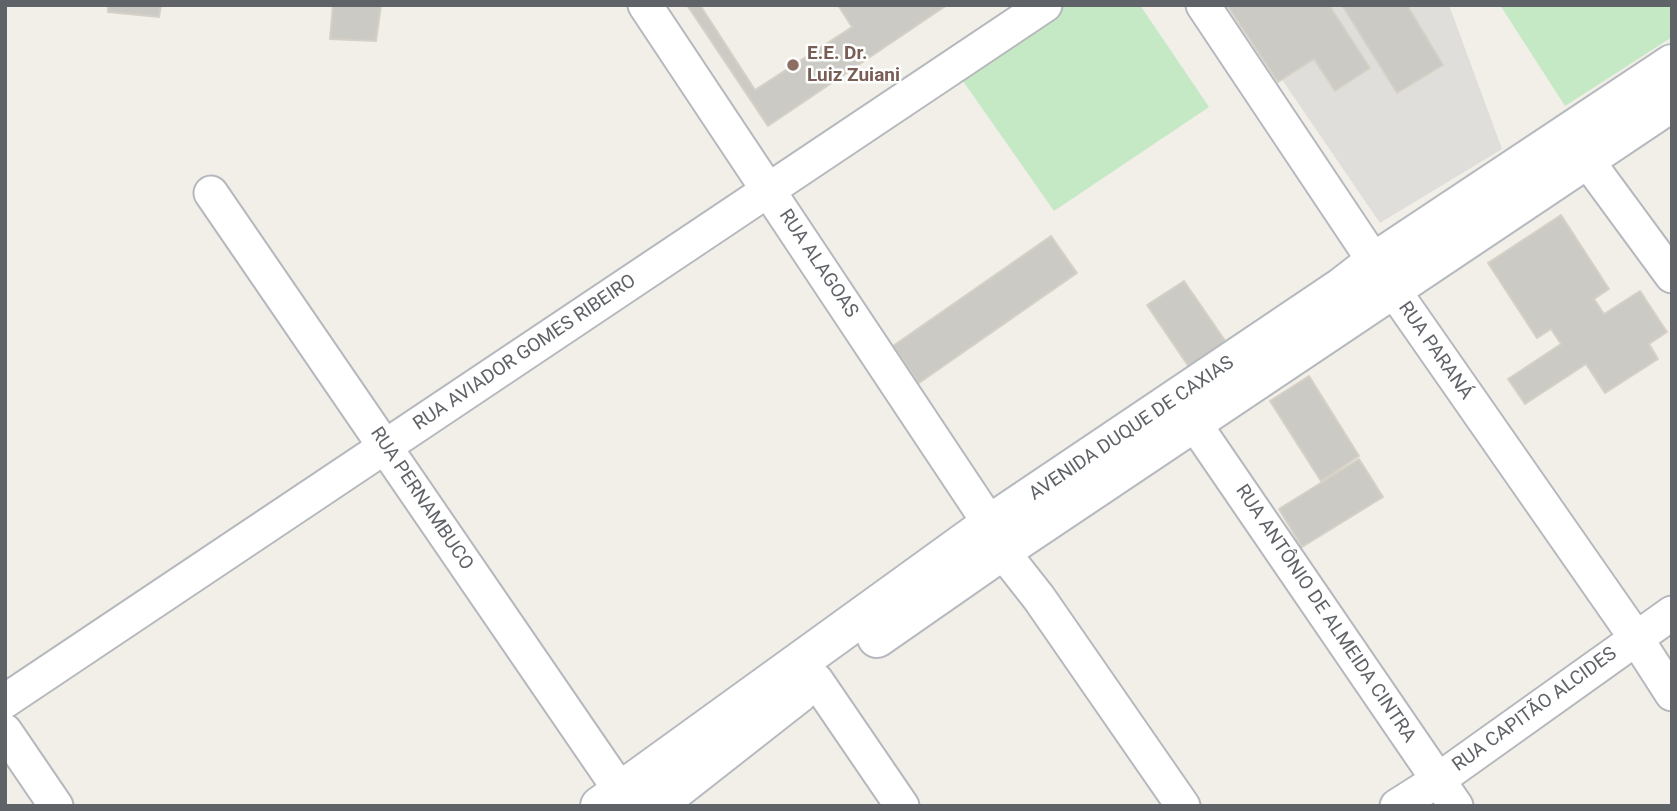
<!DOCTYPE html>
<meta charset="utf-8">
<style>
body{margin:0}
#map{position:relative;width:1677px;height:811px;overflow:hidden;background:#f1efe8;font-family:Roboto,sans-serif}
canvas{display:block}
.frame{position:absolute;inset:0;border:7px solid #5f6368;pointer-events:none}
</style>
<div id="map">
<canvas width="1677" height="811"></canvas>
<div class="frame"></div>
</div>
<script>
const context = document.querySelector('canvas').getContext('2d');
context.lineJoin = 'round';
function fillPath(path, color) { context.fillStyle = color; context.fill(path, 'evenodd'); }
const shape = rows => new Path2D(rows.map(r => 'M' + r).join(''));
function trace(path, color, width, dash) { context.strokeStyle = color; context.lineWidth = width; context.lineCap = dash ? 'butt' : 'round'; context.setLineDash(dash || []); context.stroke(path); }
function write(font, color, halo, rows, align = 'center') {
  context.font = font + ' Roboto,sans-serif'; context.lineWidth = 5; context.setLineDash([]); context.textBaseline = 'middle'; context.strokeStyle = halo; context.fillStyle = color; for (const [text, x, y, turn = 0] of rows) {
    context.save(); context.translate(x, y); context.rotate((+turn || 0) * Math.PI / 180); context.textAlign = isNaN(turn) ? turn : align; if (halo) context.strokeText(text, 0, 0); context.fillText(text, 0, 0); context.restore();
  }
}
fillPath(shape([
 [1231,5,1449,5,1502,149,1380,223]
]), '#e0deda');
fillPath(shape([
 [1056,5,1140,5,1209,107,1054,211,956,71],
 [1500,5,1672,5,1672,37,1565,106]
]), '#c5e8c5');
const building = shape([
 [108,5,161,5,159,17,108,12,108,5],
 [333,5,381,5,376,41,330,39,333,5],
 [687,5,947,5,768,126,687,5],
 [700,5,838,5,852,27,755,90,700,5],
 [1227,5,1329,5,1370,68,1335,91,1314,59,1278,82,1227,5],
 [1342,5,1407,5,1443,65,1397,93,1342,5],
 [1561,215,1609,289,1594,299,1604,314,1640,291,1667,332,1649,344,1658,359,1605,393,1586,364,1525,404,1508,379,1561,344,1551,329,1537,338,1488,263,1561,215],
 [1051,236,1077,273,919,383,893,346,1051,236],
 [1184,281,1228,345,1191,370,1147,305,1184,281],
 [1309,376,1359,456,1321,481,1270,401,1309,376],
 [1359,459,1383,497,1302,547,1279,509,1359,459]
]);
fillPath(building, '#cccac5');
trace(building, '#d6d1c6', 2);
const street = shape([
 [645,5,990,524],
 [1203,5,1392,288,1636,638,1672,694],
 [1586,159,1672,276],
 [211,193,631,806],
 [1194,423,1456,806],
 [1002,551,1039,598,1183,806],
 [816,680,902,806],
 [5,701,1045,5],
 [5,731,56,806],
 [1397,806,1438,780,1672,613]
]);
const secondary = shape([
 [877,638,1002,551,1672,102],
 [600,806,990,524,1342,287,1374,262,1672,64],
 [655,806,799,693]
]);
trace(street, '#b5b8bc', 37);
trace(secondary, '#b6babf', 42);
trace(street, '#fff', 33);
trace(secondary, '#fff', 38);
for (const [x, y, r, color] of [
 [793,65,7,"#8d6e63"]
]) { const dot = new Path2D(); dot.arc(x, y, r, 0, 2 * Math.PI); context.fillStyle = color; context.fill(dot); trace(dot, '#fff', 2.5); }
write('bold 19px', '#785e54', '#fff', [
 ["E.E. Dr.",807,54],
 ["Luiz Zuiani",807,76]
], 'left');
write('19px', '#5f6368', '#fff', [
 ["RUA ALAGOAS",818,264,56],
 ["RUA PARANÁ",1435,351,55],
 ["RUA AVIADOR GOMES RIBEIRO",525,353,-34],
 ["AVENIDA DUQUE DE CAXIAS",1132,429,-34],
 ["RUA PERNAMBUCO",421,499,56],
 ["RUA ANTÔNIO DE ALMEIDA CINTRA",1325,614,56],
 ["RUA CAPITÃO ALCIDES",1535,710,-36]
]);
</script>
